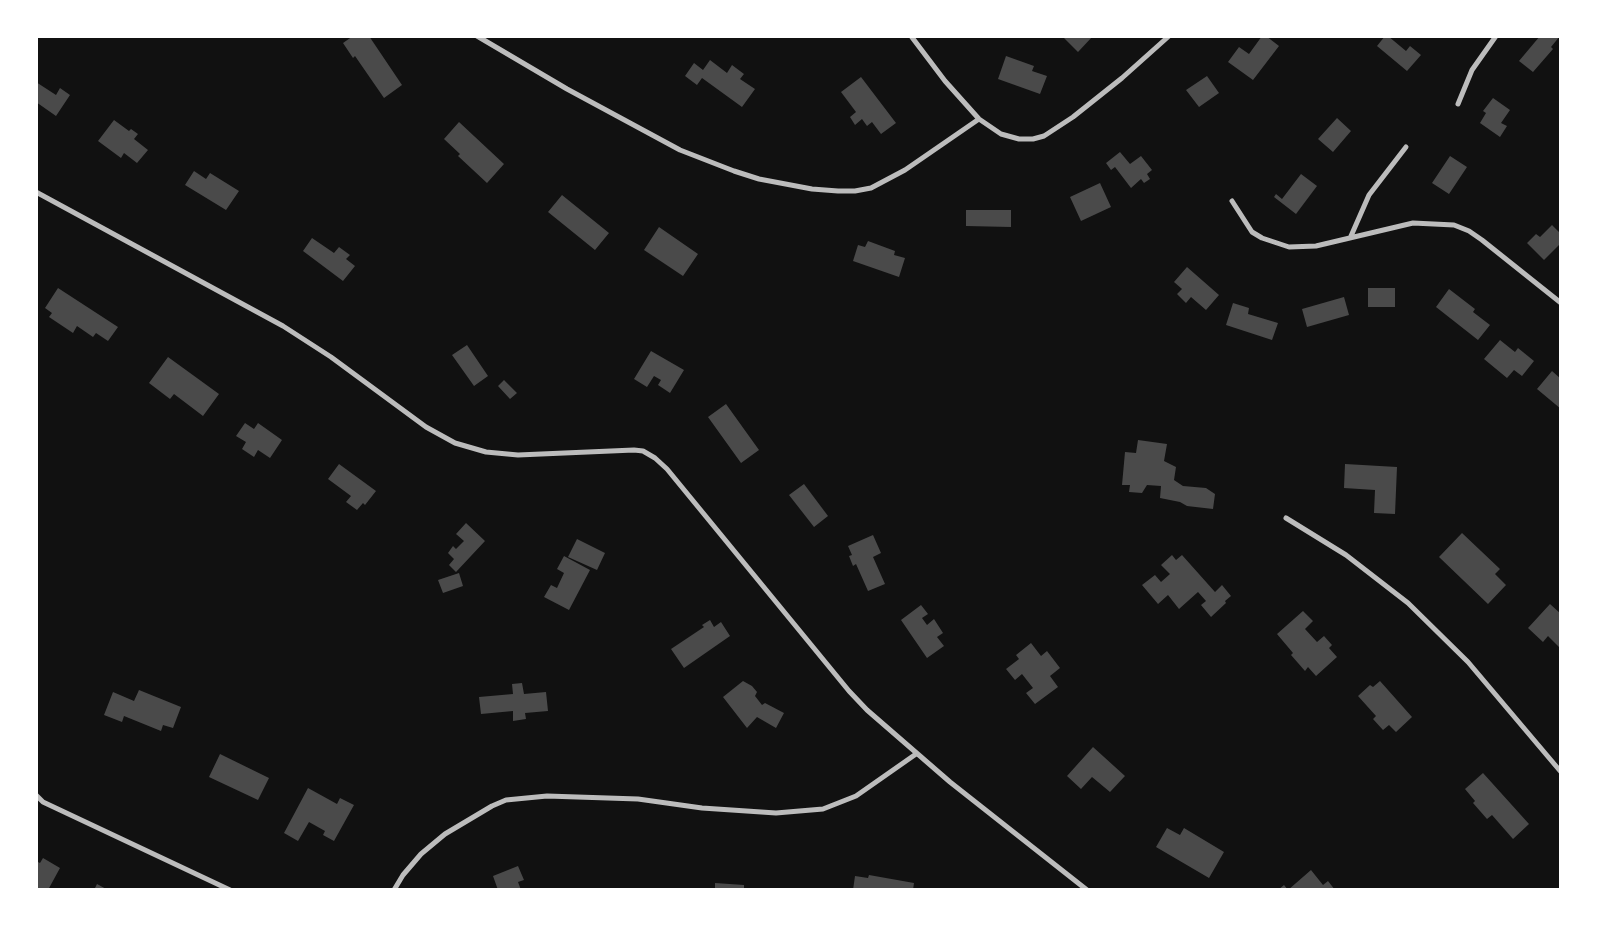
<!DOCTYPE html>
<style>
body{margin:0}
#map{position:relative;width:1597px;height:926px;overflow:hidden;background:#111;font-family:"Sofia Sans Condensed",sans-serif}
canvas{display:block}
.frame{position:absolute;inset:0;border:38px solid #fff;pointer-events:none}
</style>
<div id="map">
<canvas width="1597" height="926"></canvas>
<div class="frame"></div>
</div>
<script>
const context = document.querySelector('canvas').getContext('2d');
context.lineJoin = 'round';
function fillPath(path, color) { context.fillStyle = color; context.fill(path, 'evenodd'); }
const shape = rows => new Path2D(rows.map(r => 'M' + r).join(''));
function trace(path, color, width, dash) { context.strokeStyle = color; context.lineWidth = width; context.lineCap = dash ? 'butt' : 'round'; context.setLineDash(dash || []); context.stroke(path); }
fillPath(shape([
 [353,36,369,36,402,85,384,98,355,56,353,58,343,43],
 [1066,36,1093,36,1078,52,1064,38],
 [1262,36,1266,36,1279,46,1253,80,1228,62,1239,47,1249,54],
 [1385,36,1388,36,1406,51,1410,46,1421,55,1407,71,1377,46],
 [1540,36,1560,36,1551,47,1553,49,1533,72,1519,61],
 [1006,56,1034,66,1032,71,1047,76,1040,94,998,79],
 [710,60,727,73,732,65,744,74,740,79,755,89,742,107,702,78,697,85,685,76,694,63,703,70],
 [1207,76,1219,93,1199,107,1186,90],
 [861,77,896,123,881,134,872,122,867,126,862,119,855,125,850,117,856,112,841,92],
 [36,82,56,95,60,88,70,95,56,116,36,102],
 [1493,98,1510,110,1501,123,1507,126,1500,137,1480,123,1486,113,1483,111],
 [1337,118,1351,131,1333,152,1318,139],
 [114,120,129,131,131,129,138,134,134,139,148,150,137,163,124,153,121,158,98,141],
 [459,122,504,164,487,183,458,156,460,154,444,139],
 [1120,152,1130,164,1141,156,1152,170,1147,174,1150,179,1144,183,1141,179,1131,188,1115,167,1111,170,1106,163],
 [1450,156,1467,167,1449,194,1432,183],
 [194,171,206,179,210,173,239,191,226,210,185,185],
 [1301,174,1317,186,1296,214,1274,197,1276,194,1282,199],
 [1100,183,1111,207,1081,221,1070,197],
 [562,195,609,233,595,250,548,212],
 [966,210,1011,210,1011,227,966,226],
 [1552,225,1561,234,1561,243,1544,260,1527,243,1536,234,1540,237],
 [659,227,698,254,683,276,644,250],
 [312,238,334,253,339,247,350,255,346,259,355,266,343,281,303,251],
 [868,241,895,251,894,255,905,258,899,277,853,261,858,245,865,247],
 [1187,267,1219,295,1206,310,1191,297,1186,303,1177,294,1182,289,1174,282],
 [58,288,118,327,108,341,96,333,93,337,77,326,73,333,49,317,52,313,45,308],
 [1368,288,1395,288,1395,307,1368,307],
 [1449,289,1475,309,1473,312,1490,325,1478,340,1436,307],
 [1344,297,1349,315,1307,327,1302,309],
 [1233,303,1249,308,1248,314,1278,323,1272,340,1226,325],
 [1500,340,1515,352,1518,348,1534,361,1522,376,1514,370,1507,378,1484,359],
 [467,345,488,376,474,386,452,355],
 [651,351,684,370,670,393,658,385,661,380,654,376,647,387,634,379],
 [168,357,219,394,203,416,174,394,170,399,149,383],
 [1552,371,1561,379,1561,409,1537,389],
 [504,380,517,393,510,399,498,386],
 [726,404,759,450,741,463,708,417],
 [245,423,254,429,258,423,282,440,270,458,258,450,254,457,242,449,246,442,236,436],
 [1138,440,1167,444,1164,461,1176,467,1174,480,1183,486,1206,488,1215,494,1213,509,1187,506,1180,502,1160,498,1161,486,1147,485,1142,493,1129,492,1130,485,1122,485,1125,452,1136,453],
 [339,464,376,491,365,505,363,503,357,510,346,502,351,496,328,479],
 [1345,464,1397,467,1395,514,1374,513,1375,490,1344,488],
 [804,484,828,516,814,527,789,495],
 [466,523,485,541,456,572,449,565,454,559,448,553,453,546,456,549,464,541,456,534],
 [1462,533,1500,569,1495,574,1506,585,1488,604,1439,557],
 [873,535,881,553,873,557,885,584,868,591,856,564,853,566,849,556,852,555,848,546],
 [577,539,605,553,597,570,568,557],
 [1172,555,1176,560,1182,555,1215,592,1222,585,1231,596,1225,601,1226,603,1211,617,1201,605,1206,601,1198,592,1179,609,1168,595,1158,604,1142,585,1155,575,1161,582,1170,574,1161,565],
 [564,556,590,570,569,610,544,597,551,585,557,588,564,573,557,569],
 [459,573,463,586,443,593,438,580],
 [1550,604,1561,614,1561,649,1548,636,1543,642,1528,628],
 [921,605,928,614,922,618,927,625,934,619,943,633,937,637,944,646,927,658,901,620],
 [1303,611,1313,621,1305,629,1317,642,1324,636,1332,645,1329,648,1337,657,1316,676,1308,667,1305,671,1291,655,1293,653,1277,634],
 [710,620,714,627,721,622,730,636,684,668,671,649,704,627,702,625],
 [1031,643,1041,656,1047,651,1060,668,1050,676,1058,687,1035,704,1026,693,1033,688,1022,674,1015,680,1006,669,1019,659,1016,655],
 [743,681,752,686,757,692,755,696,762,705,765,703,784,713,776,728,757,717,747,728,723,697],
 [1380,681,1412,717,1396,732,1389,725,1383,730,1373,719,1376,716,1358,696,1370,685,1373,687],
 [522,683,524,694,546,692,548,711,525,713,526,719,513,721,513,711,481,714,479,697,513,694,512,684],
 [139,690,181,707,173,728,163,725,161,731,124,716,122,722,104,715,113,692,134,701],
 [1093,747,1125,776,1110,792,1092,777,1081,789,1067,776],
 [220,754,269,778,258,800,209,777],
 [1483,773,1529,824,1513,839,1492,815,1487,819,1473,803,1475,801,1465,789],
 [308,788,337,804,340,798,354,805,334,841,323,835,325,831,309,822,298,841,284,833],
 [1167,828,1180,835,1184,828,1224,852,1209,878,1156,847],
 [43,858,60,868,48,890,36,890,36,861,40,863],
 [518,866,524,880,518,882,521,890,498,890,493,876],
 [1311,870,1323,885,1328,881,1335,890,1278,890,1284,885,1288,890],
 [869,875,914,883,913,890,853,890,855,876,868,878],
 [715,883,744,885,744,890,715,890],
 [97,884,108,890,94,890]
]), '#4a4a4a');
trace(shape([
 [477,36,567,89,680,150,734,171,759,179,812,189,838,191,855,191,871,188,905,170,979,119],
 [911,36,945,81,979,119,1001,134,1019,139,1033,139,1044,136,1073,117,1122,78,1169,36],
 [1458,104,1472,70,1496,36],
 [36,192,283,326,331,357,426,427,455,443,486,452,518,455,634,450,643,451,655,458,667,469,849,691,867,710,950,782,1087,890],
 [1232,201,1252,232,1262,238,1289,247,1316,246,1413,223,1454,225,1469,231,1482,240,1561,303],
 [1351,236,1369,195,1406,147],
 [1286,518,1346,555,1408,603,1468,662,1561,772],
 [36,795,43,802,230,890],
 [394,890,403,875,421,854,445,834,492,806,506,800,547,796,638,799,702,808,776,813,823,809,856,796,916,754]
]), '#bcbcbc', 5);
</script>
